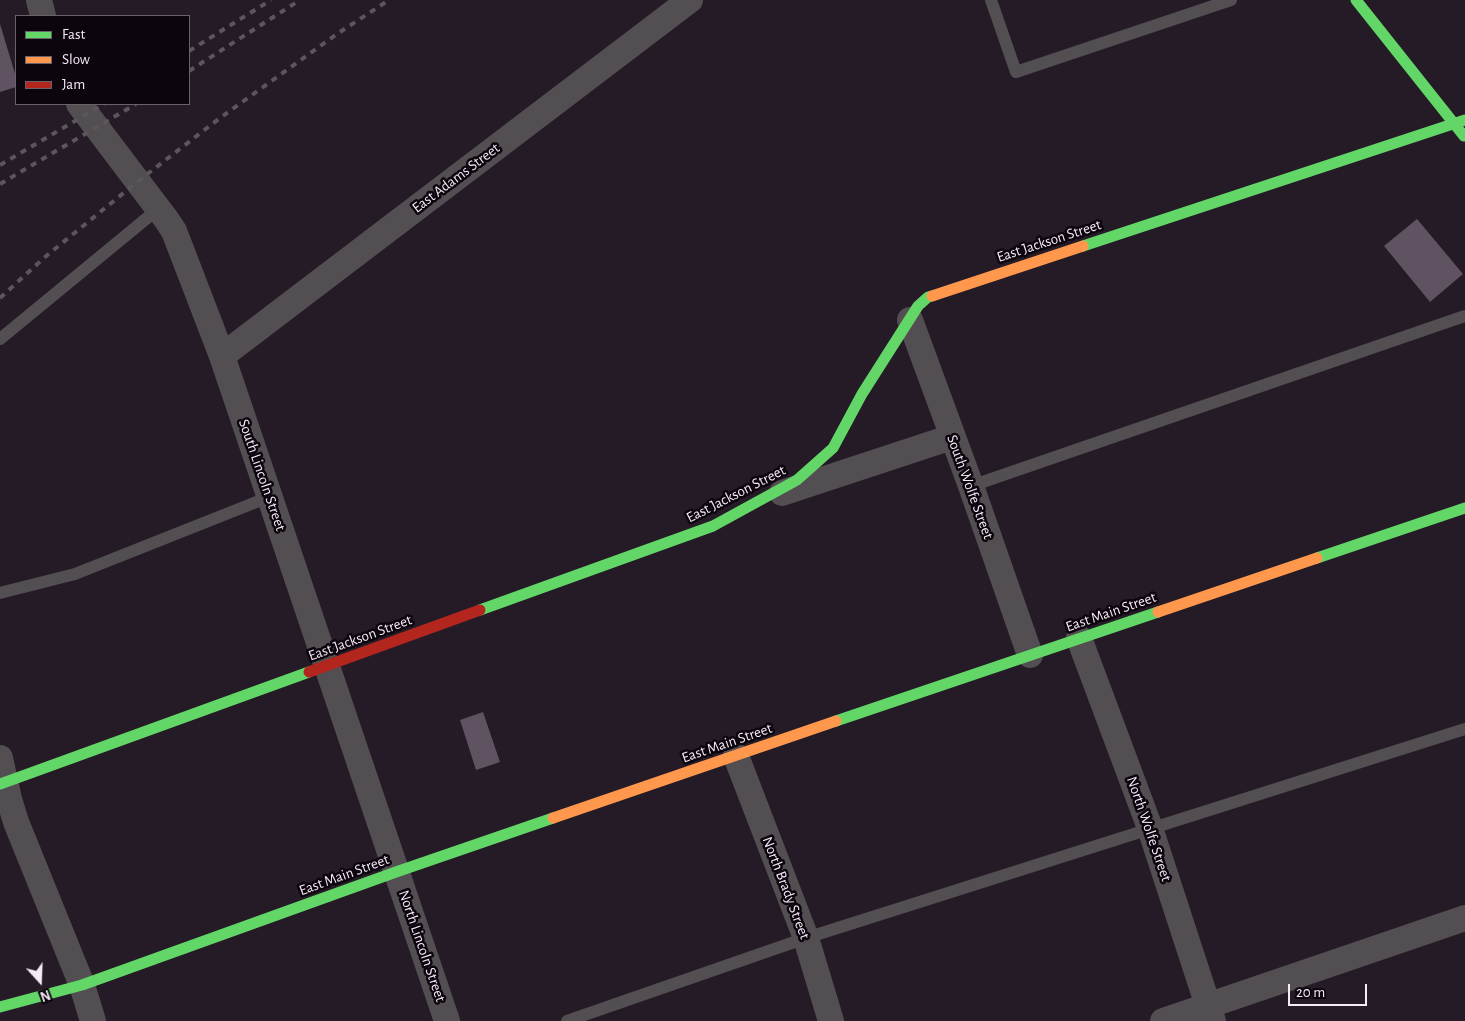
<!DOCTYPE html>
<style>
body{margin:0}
#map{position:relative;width:1465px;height:1021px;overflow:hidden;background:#241b26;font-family:"Alegreya Sans",sans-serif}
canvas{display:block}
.legend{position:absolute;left:15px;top:15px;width:175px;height:90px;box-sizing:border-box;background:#0c050d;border:1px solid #6a616b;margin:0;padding:6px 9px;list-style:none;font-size:15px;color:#f6eaf8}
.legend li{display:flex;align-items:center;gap:10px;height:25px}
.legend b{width:25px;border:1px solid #6a616b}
.north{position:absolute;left:15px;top:956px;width:50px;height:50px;-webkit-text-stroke:4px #0c050d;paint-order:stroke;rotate:160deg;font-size:14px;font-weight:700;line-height:20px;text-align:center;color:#f6eaf8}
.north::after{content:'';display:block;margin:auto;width:18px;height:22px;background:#f6eaf8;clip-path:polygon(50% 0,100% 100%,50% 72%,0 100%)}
.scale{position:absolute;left:1288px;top:984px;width:79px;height:22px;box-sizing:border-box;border:2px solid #f6eaf8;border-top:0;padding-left:6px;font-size:15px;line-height:18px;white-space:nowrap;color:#f6eaf8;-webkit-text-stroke:4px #0c050d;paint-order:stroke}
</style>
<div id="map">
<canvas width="1465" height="1021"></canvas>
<ul class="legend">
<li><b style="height:6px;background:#63d668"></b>Fast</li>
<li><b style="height:6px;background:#ff974d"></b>Slow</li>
<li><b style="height:6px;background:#b3261e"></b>Jam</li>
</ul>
<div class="north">N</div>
<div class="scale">20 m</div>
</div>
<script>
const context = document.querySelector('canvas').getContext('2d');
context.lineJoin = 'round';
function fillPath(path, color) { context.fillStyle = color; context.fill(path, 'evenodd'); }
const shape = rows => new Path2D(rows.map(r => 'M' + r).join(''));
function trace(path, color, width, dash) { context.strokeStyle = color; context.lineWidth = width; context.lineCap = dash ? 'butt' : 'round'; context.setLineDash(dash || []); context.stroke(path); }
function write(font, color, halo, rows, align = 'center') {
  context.font = font + ' "Alegreya Sans",sans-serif'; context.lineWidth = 5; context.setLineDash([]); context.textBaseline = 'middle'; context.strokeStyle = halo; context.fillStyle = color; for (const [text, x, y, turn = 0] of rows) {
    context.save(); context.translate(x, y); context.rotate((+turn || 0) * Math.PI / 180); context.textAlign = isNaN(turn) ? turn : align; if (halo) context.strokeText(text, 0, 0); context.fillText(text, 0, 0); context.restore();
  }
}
fillPath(shape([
 [0,24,16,77,16,87,0,92],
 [1417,219,1463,274,1430,302,1384,246],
 [483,712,500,762,476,770,460,720]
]), '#5f5361');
trace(shape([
 [991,0,1016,72,1231,0],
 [0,339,158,209],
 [971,486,1465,316],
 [0,593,75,574,269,497],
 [567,1021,806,938,1465,729]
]), '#524e52', 12);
trace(shape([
 [39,0,43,16],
 [79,104,166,219,174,231,222,356,447,1021],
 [910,320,971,486,1030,655],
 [222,356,690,0],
 [782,493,952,437],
 [1079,638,1150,828,1213,1021],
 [736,756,806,938,831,1021],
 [0,758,9,799,16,822,82,985,93,1021],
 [1163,1021,1465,918]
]), '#524e52', 26);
trace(shape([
 [1356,0,1464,136],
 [1083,246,1465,120],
 [1317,558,1465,508],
 [480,610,713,526,797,480,833,448,862,394,918,306,928,297,932,296],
 [836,721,1158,612],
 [0,784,309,672],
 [0,1007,82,985,396,872,553,818]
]), '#63d668', 11);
trace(shape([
 [932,296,1083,246],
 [1158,612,1317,558],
 [553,818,836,721]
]), '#ff974d', 11);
trace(shape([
 [309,672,480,610]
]), '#b3261e', 11);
trace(shape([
 [189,51,271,0],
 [189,71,300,0],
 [0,165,104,104],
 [0,184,136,104],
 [0,298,45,257,137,182,220,118,337,34,389,0]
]), '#5b565c', 4, [6, 6]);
write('15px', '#f6eaf8', '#0c050d', [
 ["East Adams Street",456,178,-37],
 ["East Jackson Street",1049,241,-18],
 ["South Lincoln Street",262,475,71],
 ["South Wolfe Street",970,487,70],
 ["East Jackson Street",736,494,-27],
 ["East Main Street",1111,612,-19],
 ["East Jackson Street",360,638,-20],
 ["East Main Street",727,743,-19],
 ["North Wolfe Street",1149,829,71],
 ["East Main Street",344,875,-20],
 ["North Brady Street",786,888,69],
 ["North Lincoln Street",422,946,71]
]);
</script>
